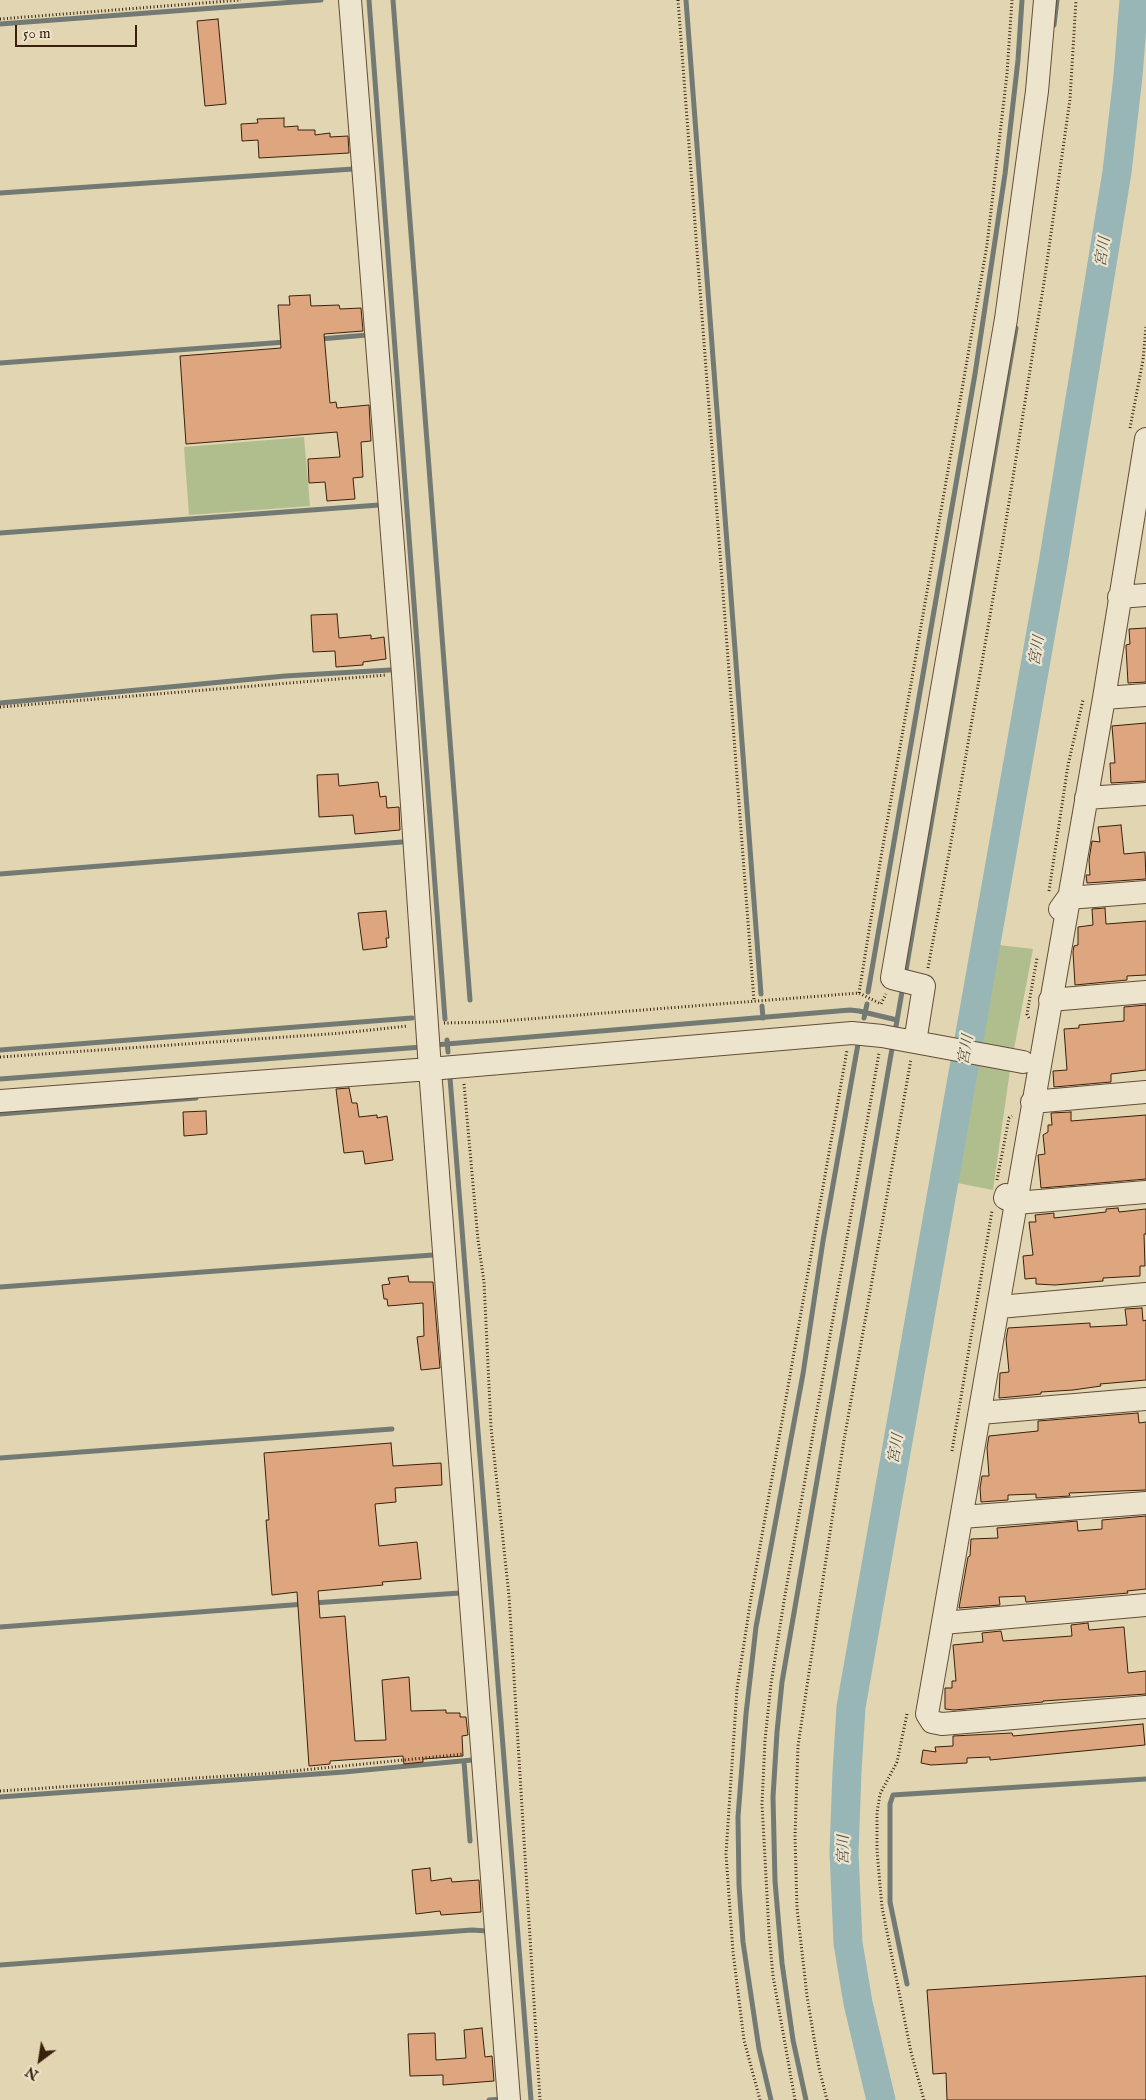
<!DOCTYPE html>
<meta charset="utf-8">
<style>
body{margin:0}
#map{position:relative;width:1146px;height:2100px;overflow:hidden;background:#e2d5b2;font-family:"IM FELL English",serif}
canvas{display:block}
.north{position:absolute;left:15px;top:2035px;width:50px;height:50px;-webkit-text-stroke:4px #ece4cd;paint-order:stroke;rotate:211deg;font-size:14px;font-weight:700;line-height:20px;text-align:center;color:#3a200c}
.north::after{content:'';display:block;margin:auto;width:18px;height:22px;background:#3a200c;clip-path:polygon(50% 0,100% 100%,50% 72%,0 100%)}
.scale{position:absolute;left:15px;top:25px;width:122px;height:22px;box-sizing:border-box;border:2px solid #3a200c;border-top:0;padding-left:6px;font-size:15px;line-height:18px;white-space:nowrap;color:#3a200c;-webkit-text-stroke:4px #ece4cd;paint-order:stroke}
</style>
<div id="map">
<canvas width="1146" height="2100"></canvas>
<div class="north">N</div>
<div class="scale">50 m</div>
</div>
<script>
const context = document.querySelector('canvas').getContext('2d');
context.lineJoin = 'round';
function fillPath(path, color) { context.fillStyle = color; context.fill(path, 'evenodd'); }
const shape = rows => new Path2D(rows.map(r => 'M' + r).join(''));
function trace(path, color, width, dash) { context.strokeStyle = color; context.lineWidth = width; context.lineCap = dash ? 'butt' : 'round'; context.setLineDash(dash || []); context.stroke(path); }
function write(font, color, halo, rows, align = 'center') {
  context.font = font + ' "IM FELL English","Noto Serif JP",serif'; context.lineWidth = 4.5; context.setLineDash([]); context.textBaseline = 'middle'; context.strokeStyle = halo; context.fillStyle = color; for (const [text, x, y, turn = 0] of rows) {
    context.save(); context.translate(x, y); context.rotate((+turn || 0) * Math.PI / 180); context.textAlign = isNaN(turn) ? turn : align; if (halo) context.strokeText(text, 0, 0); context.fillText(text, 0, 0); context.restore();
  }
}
fillPath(shape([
 [304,437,310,506,189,515,184,447],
 [999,945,1033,949,1010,1070,993,1190,957,1183]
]), '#b0be8e');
trace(shape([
 [369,0,445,1019],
 [393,0,470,1000],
 [686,0,761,994],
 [0,24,321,0],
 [1054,25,1057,0],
 [0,193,353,169],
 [320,339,367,335],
 [0,363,286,342],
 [0,533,379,505],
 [0,703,285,676,390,670],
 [0,874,402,842],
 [905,976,1016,328],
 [868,992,975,374,1005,174,1018,60,1022,0],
 [762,1006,763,1018],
 [864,1018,867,1004],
 [895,1032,903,986],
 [447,1040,448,1052],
 [435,1045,850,1010,859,1011,897,1020],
 [0,1050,412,1018],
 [450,1078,531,2100],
 [0,1079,422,1047],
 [0,1114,196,1098],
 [0,1287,433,1255],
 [0,1458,392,1429],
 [313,1603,460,1593],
 [0,1627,305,1604],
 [464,1761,470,1841],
 [0,1797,344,1772,472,1760],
 [0,1965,472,1930,487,1931],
 [907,1984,890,1902,890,1804,893,1795,1146,1779],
 [489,2100,502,2099],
 [771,2100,759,2049,743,1942,739,1885,738,1817,746,1714,756,1627,803,1374,823,1241,858,1044],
 [806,2100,793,2040,782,1963,775,1881,773,1797,777,1732,782,1682,893,1043]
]), '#737a73', 5);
trace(shape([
 [881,2100,858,2003,848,1943,844,1852,847,1772,851,1707,1053,564,1117,172,1128,76,1134,0]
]), '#99b6b7', 29);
const building = shape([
 [218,19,226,104,205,106,197,21,218,19],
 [284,118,284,127,298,126,298,130,315,130,315,135,330,133,330,137,348,136,349,153,259,158,258,140,242,141,241,124,258,123,257,119,284,118],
 [310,295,311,306,339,305,340,309,361,308,363,331,324,334,330,403,336,402,337,408,369,405,371,441,361,442,363,477,353,478,355,499,327,501,325,482,309,483,308,459,340,457,337,432,186,444,180,356,281,348,278,305,290,305,289,296,310,295],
 [337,614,339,638,371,635,371,639,384,637,386,659,363,662,363,665,336,667,335,651,313,652,311,615,337,614],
 [1146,628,1146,682,1128,683,1126,647,1126,645,1130,644,1129,629,1146,628],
 [1146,723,1146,781,1111,783,1110,763,1115,763,1112,726,1146,723],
 [338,774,339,786,378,782,380,797,386,796,387,808,399,807,400,830,355,834,353,815,319,817,317,775,338,774],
 [1121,825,1124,854,1145,852,1146,879,1087,883,1086,875,1090,875,1089,860,1092,841,1100,842,1098,827,1121,825],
 [1105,908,1106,924,1146,921,1146,975,1127,976,1127,980,1075,985,1073,952,1074,946,1078,945,1078,927,1093,925,1092,909,1105,908],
 [386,911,389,938,386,938,387,947,363,950,358,913,386,911],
 [1146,1005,1146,1070,1111,1074,1111,1082,1054,1087,1053,1071,1067,1070,1064,1029,1079,1028,1079,1025,1124,1021,1124,1007,1146,1005],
 [349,1088,352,1103,357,1103,359,1117,377,1115,377,1118,387,1116,393,1160,365,1164,363,1151,344,1153,336,1089,349,1088],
 [206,1111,207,1134,184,1136,183,1112,206,1111],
 [1071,1112,1071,1121,1146,1115,1146,1179,1041,1188,1038,1155,1045,1154,1043,1135,1048,1132,1048,1125,1052,1125,1051,1113,1071,1112],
 [1118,1208,1119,1212,1146,1209,1146,1234,1144,1234,1145,1266,1140,1266,1140,1276,1103,1278,1103,1281,1055,1285,1036,1284,1036,1278,1025,1279,1023,1256,1033,1255,1029,1222,1036,1222,1035,1215,1054,1213,1054,1218,1106,1212,1106,1209,1118,1208],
 [408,1276,409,1282,433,1282,440,1368,421,1370,417,1337,424,1336,423,1303,388,1306,387,1299,384,1299,382,1285,390,1284,388,1278,408,1276],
 [1142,1308,1143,1321,1146,1320,1146,1380,1100,1384,1101,1386,1073,1390,1041,1392,1041,1394,1032,1395,999,1398,1000,1373,1009,1372,1006,1339,1008,1328,1090,1323,1090,1327,1127,1325,1125,1309,1142,1308],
 [1138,1413,1139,1423,1146,1422,1146,1490,1069,1493,1070,1496,1036,1498,1036,1494,1008,1495,1008,1500,981,1502,980,1488,982,1476,989,1476,987,1448,989,1436,1038,1431,1038,1421,1138,1413],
 [391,1443,393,1466,441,1463,442,1485,395,1488,396,1502,375,1504,379,1546,417,1542,421,1579,382,1582,383,1585,318,1591,320,1618,345,1616,355,1741,386,1740,382,1680,409,1677,411,1711,446,1710,446,1713,460,1713,460,1717,466,1717,468,1735,462,1736,463,1756,423,1759,423,1762,404,1764,403,1756,330,1761,330,1764,309,1766,297,1592,272,1595,266,1520,269,1520,264,1453,391,1443],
 [1146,1516,1146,1589,1127,1591,1128,1593,1026,1602,1025,1596,999,1597,1000,1605,959,1608,968,1557,970,1556,971,1539,998,1538,997,1528,1077,1521,1078,1531,1102,1529,1102,1520,1146,1516],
 [1088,1623,1089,1630,1124,1627,1128,1673,1146,1671,1146,1694,1043,1701,1043,1702,954,1710,945,1709,945,1688,952,1688,952,1681,956,1681,953,1645,983,1642,982,1633,1001,1631,1003,1641,1072,1636,1071,1625,1088,1623],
 [1143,1724,1145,1745,990,1760,990,1757,967,1758,967,1763,931,1765,921,1763,923,1750,936,1752,935,1747,953,1746,953,1736,1012,1733,1013,1736,1143,1724],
 [430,1868,431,1881,451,1878,452,1882,479,1880,481,1912,441,1915,440,1911,416,1914,412,1870,430,1868],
 [1146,1976,1146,2100,947,2100,946,2073,933,2074,927,1990,1146,1976],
 [482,2028,485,2057,492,2056,494,2081,443,2085,443,2075,410,2076,408,2034,435,2033,436,2060,466,2058,464,2030,482,2028]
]);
fillPath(building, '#dda67f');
trace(building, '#3a200c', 1);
const minor = shape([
 [350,0,403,674,430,1069,509,2100],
 [1146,439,1104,698,927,1714,932,1722,942,1724,1146,1707],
 [1119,597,1146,595],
 [1104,698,1146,695],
 [1086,798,1146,794],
 [1060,909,1068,898,1146,892],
 [1050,1000,1146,992],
 [915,1042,924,986,892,978,1006,319,1037,91,1045,0],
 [0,1101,430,1069,852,1033,882,1036,1023,1062],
 [1032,1102,1146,1092],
 [1006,1195,1005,1198,1016,1203,1146,1192],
 [999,1307,1146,1294],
 [980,1413,1146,1399],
 [962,1517,1146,1503],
 [943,1623,1146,1605]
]);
trace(minor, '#644d36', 24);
trace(shape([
 [678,0,754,1001],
 [0,19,241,0],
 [1130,428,1143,360,1146,327],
 [0,707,386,675],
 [1049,891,1068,765,1083,700],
 [928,968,950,848,1003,540,1045,276,1070,99,1076,0],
 [859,993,880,863,987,245,1007,74,1012,0],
 [1029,1018,1027,1014,1037,958],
 [444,1023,490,1022,859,993,881,1004,886,994],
 [0,1057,342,1033,408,1026],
 [464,1084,478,1240,484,1282,491,1427,509,1596,540,2100],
 [997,1180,1009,1118,1012,1116],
 [952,1451,992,1211],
 [907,1714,897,1762,880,1794,877,1813,877,1851,882,1907,911,2052,924,2100],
 [0,1791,273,1773,464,1754],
 [760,2100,744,2040,733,1952,726,1854,737,1689,751,1598,847,1050],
 [795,2100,773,1976,769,1932,762,1804,765,1740,771,1684,784,1601,879,1053],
 [827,2100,819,2068,807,1996,797,1908,795,1836,798,1746,843,1446,911,1059]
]), '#3a200c', 3, [1, 2.5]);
trace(minor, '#ece4cd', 22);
write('italic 15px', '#564d3f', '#ece4cd', [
 ["宮川",1104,252,-81],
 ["宮川",1038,651,-80],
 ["宮川",967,1050,-80],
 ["宮川",897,1449,-80],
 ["宮川",845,1850,-90]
]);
</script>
